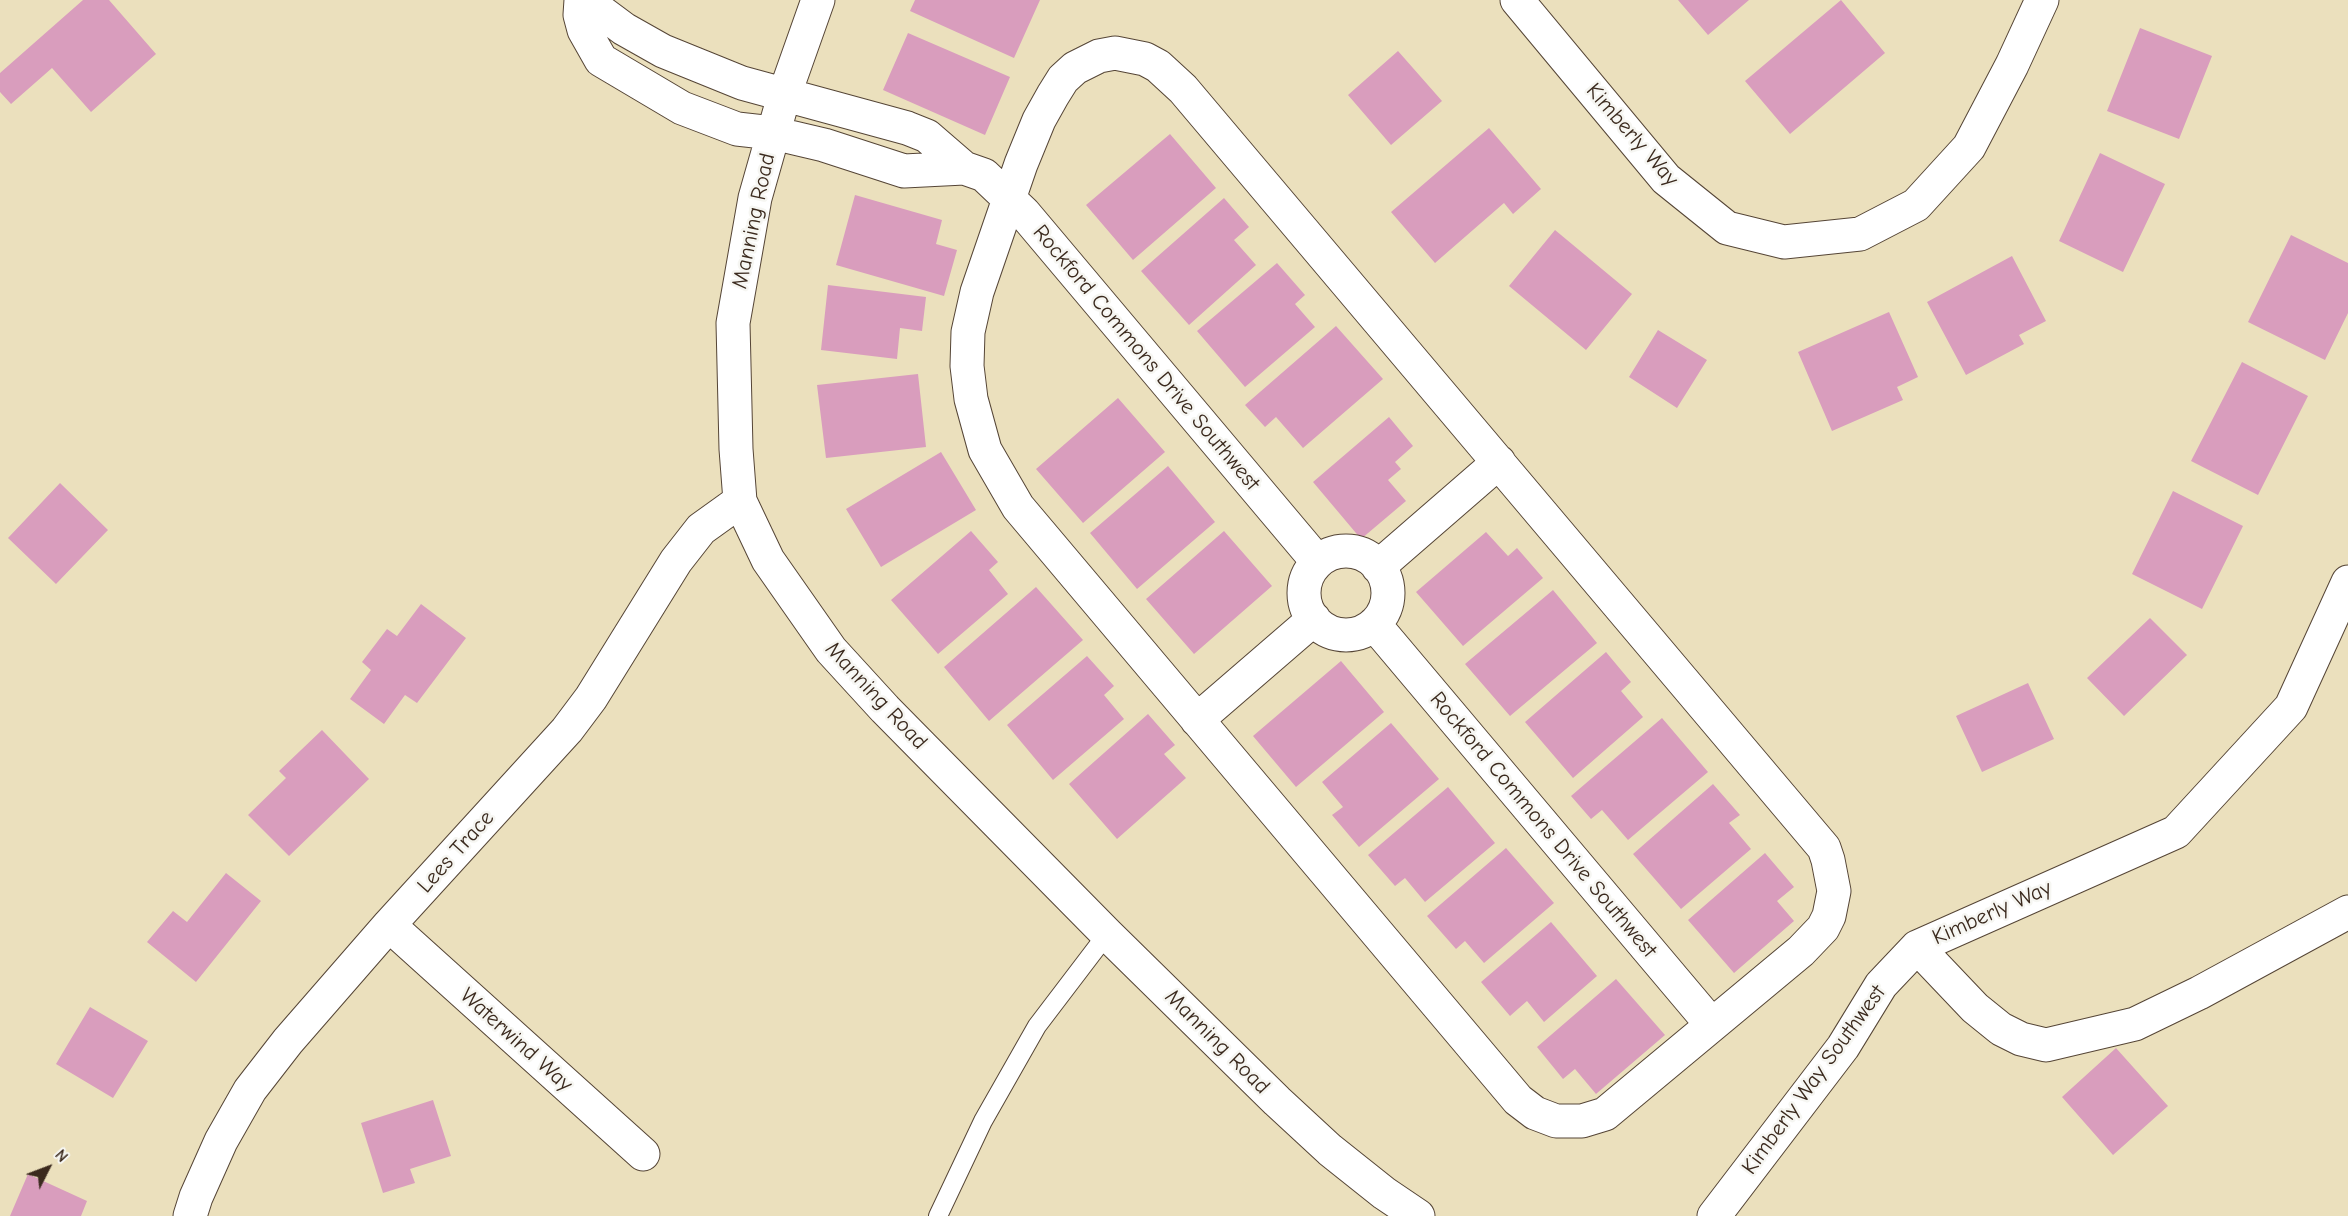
<!DOCTYPE html>
<style>
body{margin:0}
#map{position:relative;width:2348px;height:1216px;overflow:hidden;background:#ebe0bd;font-family:"Comic Neue",sans-serif}
canvas{display:block}
.north{position:absolute;left:18px;top:1138px;width:60px;height:60px;-webkit-text-stroke:4px #f6f6f2;paint-order:stroke;rotate:48deg;font-size:16px;font-weight:700;line-height:24px;text-align:center;color:#3b2a1e}
.north::after{content:'';display:block;margin:auto;width:21px;height:27px;background:#3b2a1e;clip-path:polygon(50% 0,100% 100%,50% 72%,0 100%)}
</style>
<div id="map">
<canvas width="2348" height="1216"></canvas>
<div class="north">N</div>
</div>
<script>
const context = document.querySelector('canvas').getContext('2d');
context.lineJoin = 'round';
function fillPath(path, color) { context.fillStyle = color; context.fill(path, 'evenodd'); }
const shape = rows => new Path2D(rows.map(r => 'M' + r).join(''));
function trace(path, color, width, dash) { context.strokeStyle = color; context.lineWidth = width; context.lineCap = dash ? 'butt' : 'round'; context.setLineDash(dash || []); context.stroke(path); }
function write(font, color, halo, rows, align = 'center') {
  context.font = font + ' "Comic Neue",sans-serif'; context.lineWidth = 5; context.setLineDash([]); context.textBaseline = 'middle'; context.strokeStyle = halo; context.fillStyle = color; for (const [text, x, y, turn = 0] of rows) {
    context.save(); context.translate(x, y); context.rotate((+turn || 0) * Math.PI / 180); context.textAlign = isNaN(turn) ? turn : align; if (halo) context.strokeText(text, 0, 0); context.fillText(text, 0, 0); context.restore();
  }
}
fillPath(shape([
 [83,0,109,0,156,54,91,112,52,68,11,104,0,92,0,73],
 [915,0,1040,0,1014,58,910,11],
 [1678,0,1749,0,1708,35],
 [1841,0,1885,53,1790,134,1745,81],
 [2140,28,2212,56,2179,139,2107,111],
 [908,33,1010,77,985,135,883,90],
 [1398,51,1442,101,1391,145,1348,95],
 [1489,128,1541,189,1513,214,1504,203,1435,263,1391,212],
 [1170,134,1216,188,1133,260,1086,205],
 [2100,153,2165,184,2123,272,2059,241],
 [855,195,942,220,936,244,957,250,944,296,836,265],
 [1224,198,1249,227,1234,240,1256,265,1189,325,1141,271],
 [1555,230,1632,294,1586,350,1509,286],
 [2291,235,2348,263,2348,313,2325,360,2248,322],
 [2012,256,2046,321,2019,335,2024,344,1966,375,1927,302],
 [1277,263,1305,295,1295,304,1315,327,1245,387,1197,331],
 [828,285,926,297,922,331,900,328,897,359,821,350],
 [1889,312,1918,377,1897,387,1903,400,1832,431,1798,352],
 [1336,326,1383,379,1303,448,1276,417,1265,427,1245,405],
 [1658,330,1707,360,1677,408,1629,377],
 [2242,362,2308,396,2258,495,2191,461],
 [918,374,926,447,826,458,817,385],
 [1118,398,1165,452,1083,523,1036,469],
 [1389,417,1413,446,1395,462,1401,469,1388,480,1406,501,1361,539,1313,482],
 [941,452,976,510,881,567,846,509],
 [1168,466,1215,522,1137,589,1090,533],
 [60,483,108,530,56,584,8,538],
 [2173,491,2243,526,2202,609,2132,574],
 [971,531,998,562,989,570,1008,594,938,654,891,600],
 [1224,531,1272,586,1194,654,1146,599],
 [1486,532,1508,556,1517,548,1543,578,1463,646,1416,592],
 [1036,587,1083,640,989,721,944,667],
 [1553,590,1597,643,1510,716,1465,664],
 [421,604,466,638,417,703,405,695,384,724,350,699,371,670,362,662,387,629,397,636],
 [2150,618,2187,655,2124,716,2087,678],
 [1606,652,1631,682,1621,691,1643,717,1573,778,1525,722],
 [1087,656,1114,686,1104,695,1124,719,1053,780,1007,725],
 [1341,661,1384,712,1296,787,1253,736],
 [2028,683,2054,739,1982,772,1956,716],
 [1148,714,1175,745,1164,754,1186,778,1117,839,1069,784],
 [1662,718,1708,772,1628,840,1602,810,1591,819,1571,796],
 [1391,723,1439,779,1359,847,1332,815,1343,807,1322,782],
 [322,730,369,779,289,856,248,815,286,778,279,771],
 [1713,784,1740,815,1729,823,1751,849,1681,909,1633,854],
 [1448,787,1495,843,1425,902,1405,878,1395,886,1368,855],
 [1506,848,1554,903,1484,963,1465,941,1456,949,1427,916],
 [1765,853,1794,887,1777,901,1794,921,1734,973,1688,920],
 [226,873,261,901,196,982,147,942,173,911,187,922],
 [1551,922,1597,976,1544,1022,1527,1001,1510,1016,1481,982],
 [1616,979,1665,1035,1596,1094,1575,1069,1563,1079,1537,1047],
 [90,1007,148,1041,113,1098,56,1064],
 [2116,1048,2168,1106,2113,1155,2062,1097],
 [433,1100,451,1156,410,1169,415,1183,383,1193,361,1123],
 [28,1174,87,1201,81,1216,10,1216]
]), '#d99dbd');
const lane = shape([
 [938,1216,983,1121,1037,1026,1107,934]
]);
const street = shape([
 [581,0,580,15,584,30,601,60,682,108,737,129,773,133,824,145,904,171,964,168],
 [585,0,624,29,663,51,742,83,907,128,927,136,964,168,984,175,1024,213,1317,561],
 [818,0,784,96,755,198,733,323,736,449,740,501,768,560,831,650,885,709,1107,934,1277,1101,1330,1150,1384,1193,1418,1216],
 [1517,0,1666,179,1727,228,1784,242,1860,234,1916,205,1969,147,2012,65,2042,0],
 [1115,53,1145,59,1158,66,1183,89,1824,848,1828,860,1834,891,1829,916,1823,928,1801,951,1605,1114,1582,1121,1556,1121,1535,1113,1518,1100,1018,507,985,450,971,399,967,366,968,332,977,292,1021,164,1039,120,1053,95,1063,79,1075,68,1099,56,1115,53],
 '1304 593a42 42 0 1 1 84 0a42 42 0 1 1-84 0Z',
 [1378,567,1499,462],
 [1374,624,1712,1025],
 [1197,720,1314,619],
 [389,925,643,1154],
 [1917,947,1975,1008,2001,1029,2021,1039,2046,1045,2135,1024,2199,993,2348,912],
 [190,1216,196,1197,221,1141,250,1090,288,1041,389,925,567,730,591,698,676,561,701,529,740,501],
 [1714,1216,1843,1047,1881,985,1917,947,2176,832,2291,707,2348,582]
]);
trace(lane, '#554536', 20);
trace(street, '#554536', 35);
trace(lane, '#fff', 18);
trace(street, '#fff', 33);
write('22px', '#3b2a1e', '#f6f6f2', [
 ["Kimberly Way",1632,135,49],
 ["Manning Road",754,221,-78],
 ["Rockford Commons Drive Southwest",1146,358,50],
 ["Manning Road",876,696,47],
 ["Rockford Commons Drive Southwest",1543,825,50],
 ["Lees Trace",456,852,-48],
 ["Kimberly Way",1992,913,-24],
 ["Waterwind Way",516,1040,42],
 ["Manning Road",1217,1042,45],
 ["Kimberly Way Southwest",1814,1080,-54]
]);
</script>
